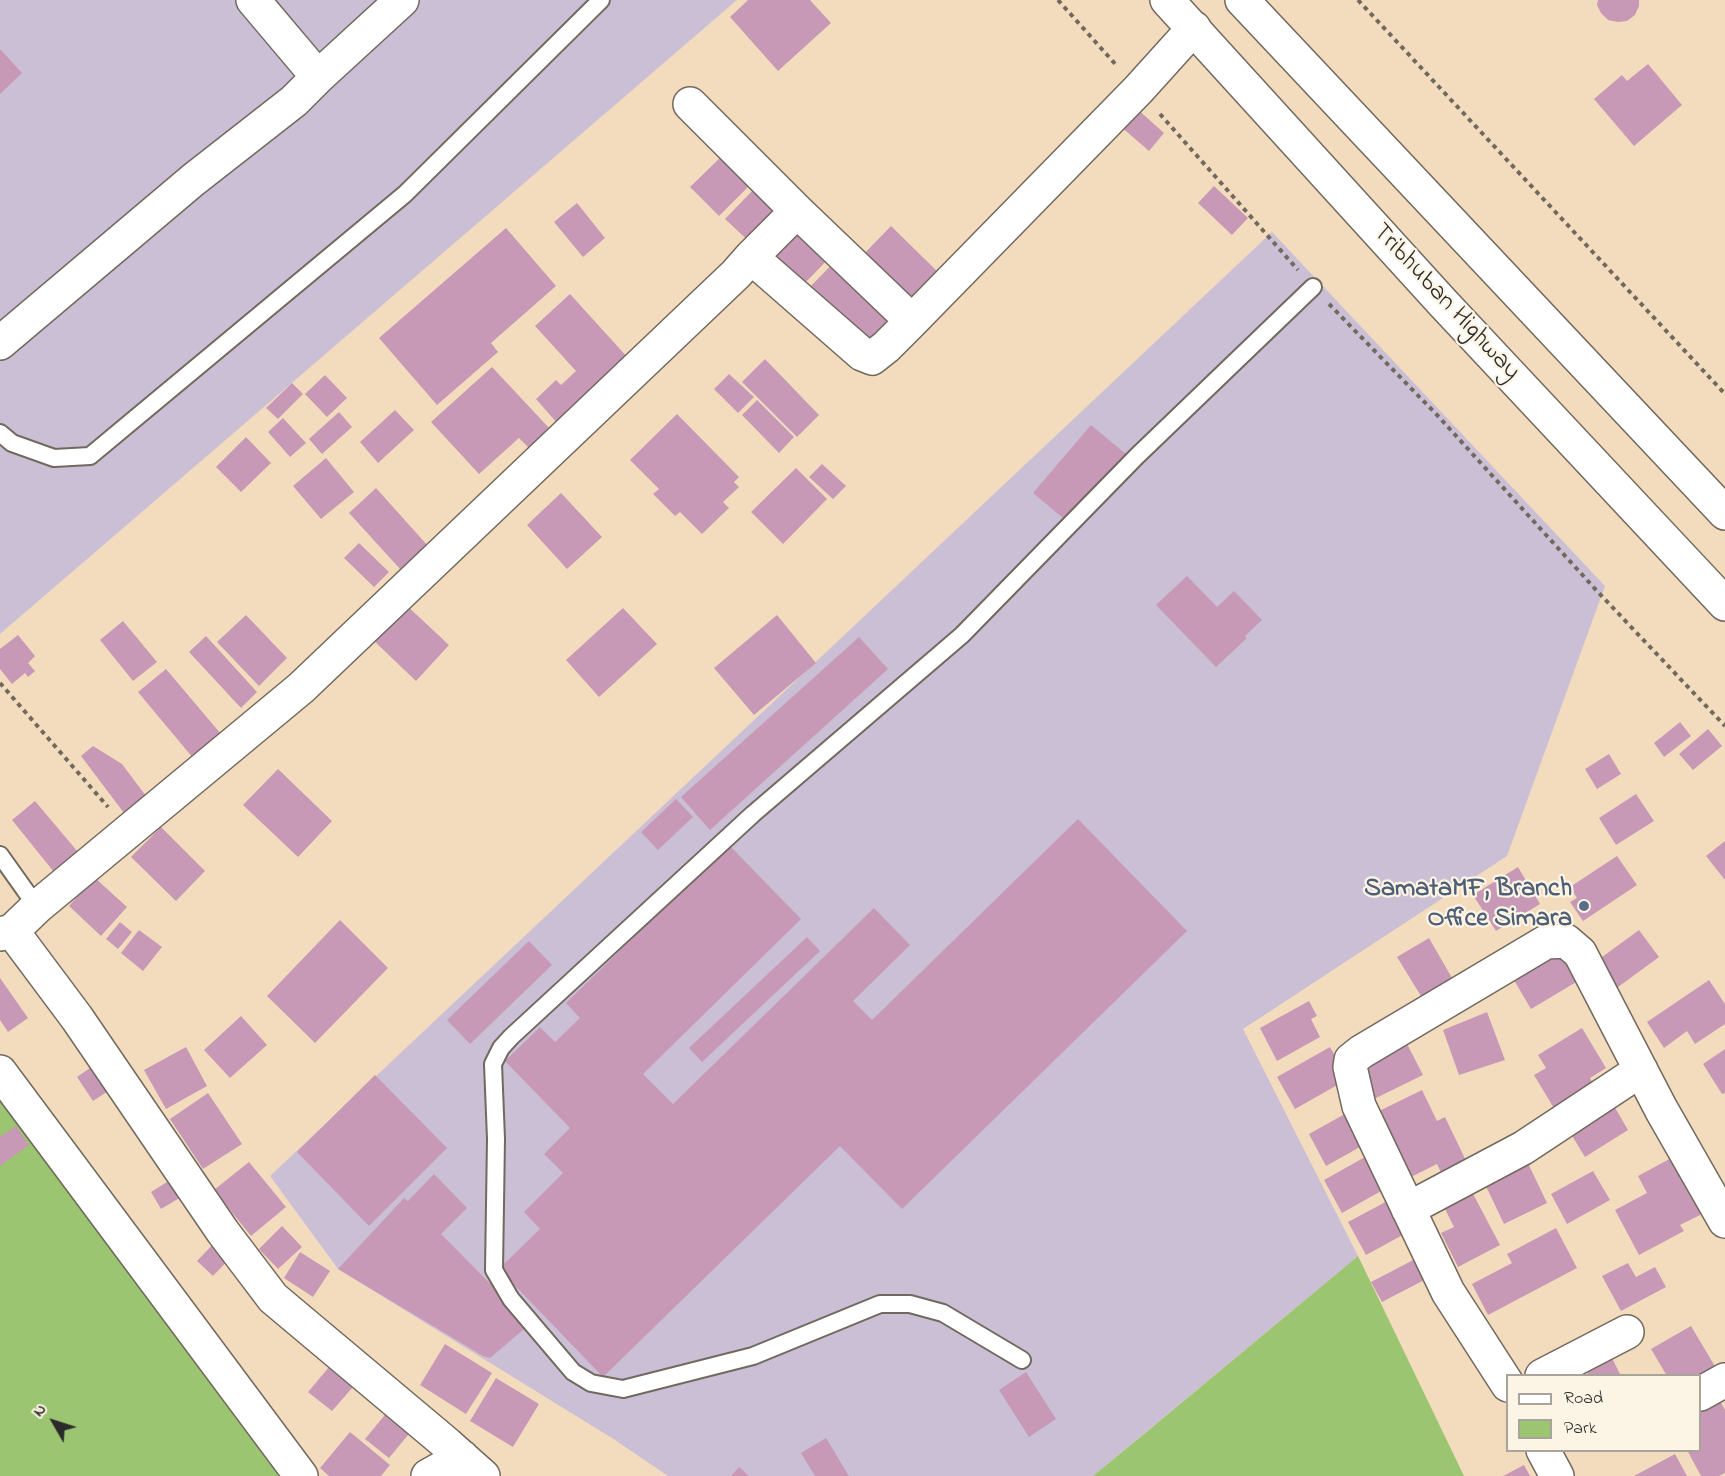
<!DOCTYPE html>
<style>
body{margin:0}
#map{position:relative;width:1725px;height:1476px;overflow:hidden;background:#f3dcbd;font-family:"Indie Flower",sans-serif}
canvas{display:block}
.legend{position:absolute;left:1506px;top:1374px;width:195px;height:78px;box-sizing:border-box;background:#fcf5e5;border:2px solid #a8a49b;margin:0;padding:8px 10px;list-style:none;font-size:18px;color:#2b2b2b}
.legend li{display:flex;align-items:center;gap:12px;height:30px}
.legend b{width:30px;border:2px solid #a8a49b}
.north{position:absolute;left:24px;top:1392px;width:60px;height:60px;-webkit-text-stroke:4px #fcf5e5;paint-order:stroke;rotate:309deg;font-size:16px;font-weight:700;line-height:24px;text-align:center;color:#2b2b2b}
.north::after{content:'';display:block;margin:auto;width:21px;height:27px;background:#2b2b2b;clip-path:polygon(50% 0,100% 100%,50% 72%,0 100%)}
</style>
<div id="map">
<canvas width="1725" height="1476"></canvas>
<ul class="legend">
<li><b style="height:8px;background:#fff"></b>Road</li>
<li><b style="height:16px;background:#9bc571"></b>Park</li>
</ul>
<div class="north">N</div>
</div>
<script>
const context = document.querySelector('canvas').getContext('2d');
context.lineJoin = 'round';
function fillPath(path, color) { context.fillStyle = color; context.fill(path, 'evenodd'); }
const shape = rows => new Path2D(rows.map(r => 'M' + r).join(''));
function trace(path, color, width, dash) { context.strokeStyle = color; context.lineWidth = width; context.lineCap = dash ? 'butt' : 'round'; context.setLineDash(dash || []); context.stroke(path); }
function write(font, color, halo, rows, align = 'center') {
  context.font = font + ' "Indie Flower",sans-serif'; context.lineWidth = 4.5; context.setLineDash([]); context.textBaseline = 'middle'; context.strokeStyle = halo; context.fillStyle = color; for (const [text, x, y, turn = 0] of rows) {
    context.save(); context.translate(x, y); context.rotate((+turn || 0) * Math.PI / 180); context.textAlign = isNaN(turn) ? turn : align; if (halo) context.strokeText(text, 0, 0); context.fillText(text, 0, 0); context.restore();
  }
}
fillPath(shape([
 [0,0,737,0,0,634],
 [1272,232,1605,586,1507,856,1243,1029,1358,1256,1093,1476,668,1476,615,1440,338,1269,270,1176]
]), '#cbbfd5');
fillPath(shape([
 [0,1061,299,1476,0,1476],
 [1358,1256,1464,1476,1093,1476,1144,1434]
]), '#9bc571');
fillPath(shape([
 [748,0,810,0,831,23,778,71,730,17],
 [1598,0,1639,0,1639,6,1635,15,1627,21,1618,22,1608,20,1601,13,1597,5],
 [0,49,22,73,0,94],
 [1648,64,1682,105,1634,146,1594,99,1622,75,1627,81],
 [1136,108,1164,133,1149,151,1119,125],
 [725,153,753,182,719,216,690,187],
 [1214,186,1248,218,1232,235,1198,203],
 [755,188,784,215,754,246,725,219],
 [577,203,605,238,583,257,554,222],
 [800,221,834,253,804,284,770,252],
 [891,226,943,277,908,313,856,262],
 [506,228,556,286,491,343,498,352,437,405,379,338],
 [840,256,904,317,874,348,810,287],
 [570,294,629,359,558,424,536,399,556,380,561,385,576,371,535,326],
 [765,359,819,415,797,437,742,382],
 [492,367,550,429,529,448,519,438,479,474,431,422],
 [729,374,754,397,738,413,714,389],
 [325,375,347,398,327,417,305,394],
 [292,383,303,394,278,419,266,408],
 [757,400,794,437,779,453,742,415],
 [395,410,414,430,378,463,360,442],
 [339,412,352,427,322,454,309,439],
 [677,414,739,477,734,482,739,487,723,502,729,508,702,534,680,512,675,516,653,494,659,489,630,460],
 [283,418,306,443,290,457,268,432],
 [1091,425,1127,455,1069,523,1033,493],
 [246,437,271,463,241,492,216,467],
 [326,458,354,492,321,519,293,486],
 [822,464,846,486,833,499,809,477],
 [796,468,827,499,783,544,751,512],
 [376,488,428,546,401,570,349,513],
 [561,493,602,537,567,569,527,525],
 [359,543,389,572,374,587,344,558],
 [1187,576,1217,607,1234,591,1262,620,1245,636,1247,638,1216,667,1156,605],
 [404,603,449,645,416,681,371,638],
 [623,608,657,644,599,697,566,660],
 [246,615,287,658,259,686,217,642],
 [777,615,816,663,754,715,714,668],
 [123,621,157,662,133,681,100,640],
 [18,635,35,656,28,663,35,671,28,677,25,673,12,684,0,669,0,649],
 [206,636,257,692,241,708,189,652],
 [859,637,888,669,710,830,681,797],
 [166,669,221,734,193,758,138,692],
 [1680,722,1691,736,1664,757,1654,743],
 [1708,729,1722,746,1693,770,1679,754],
 [93,746,122,764,146,796,124,813,81,756],
 [1609,754,1621,774,1597,789,1585,769],
 [278,769,332,821,298,857,243,805],
 [1636,794,1654,821,1616,845,1599,818],
 [676,799,693,817,658,850,641,832],
 [35,801,78,852,54,872,12,820],
 [1078,819,1187,931,902,1209,840,1146,603,1377,499,1269,540,1229,524,1212,563,1173,544,1154,570,1128,505,1061,540,1027,555,1042,580,1018,566,1003,729,845,801,919,643,1074,673,1104,874,908,910,945,853,1001,872,1020],
 [161,827,205,871,176,901,131,857],
 [1725,841,1725,880,1706,856],
 [1617,856,1637,885,1583,921,1570,902,1577,898,1570,887],
 [1518,867,1540,904,1496,931,1473,895],
 [94,877,127,907,101,936,69,906],
 [340,920,388,968,315,1043,267,996],
 [120,922,132,932,118,949,106,939],
 [139,930,162,947,143,971,121,953],
 [1639,930,1659,957,1614,990,1594,963],
 [807,937,820,951,702,1062,689,1048],
 [1429,938,1452,978,1421,996,1397,957],
 [529,941,552,965,470,1044,447,1020],
 [1557,947,1578,981,1531,1009,1511,975],
 [0,978,28,1018,8,1032,0,1020],
 [1709,980,1725,1004,1725,1024,1695,1044,1687,1031,1664,1048,1647,1022],
 [1309,1001,1317,1016,1311,1019,1320,1037,1277,1061,1260,1028],
 [1487,1012,1505,1060,1459,1075,1443,1030],
 [241,1016,267,1045,230,1078,204,1050],
 [1582,1028,1606,1068,1590,1078,1597,1091,1558,1115,1534,1075,1546,1068,1538,1055],
 [1405,1040,1423,1075,1374,1099,1356,1064],
 [186,1047,207,1086,166,1109,144,1070],
 [1330,1047,1348,1079,1295,1109,1277,1077],
 [1725,1049,1725,1093,1722,1094,1703,1064],
 [97,1063,113,1088,93,1101,77,1077],
 [375,1075,447,1148,369,1226,297,1152],
 [1422,1090,1437,1121,1445,1117,1470,1169,1445,1181,1437,1164,1401,1182,1369,1116],
 [208,1093,242,1144,203,1169,170,1119],
 [1610,1099,1628,1130,1585,1157,1566,1126],
 [1352,1110,1362,1128,1352,1133,1360,1147,1326,1166,1309,1134],
 [16,1126,29,1145,0,1166,0,1137],
 [1374,1152,1392,1185,1342,1213,1324,1180],
 [1675,1156,1704,1213,1680,1225,1684,1231,1639,1255,1615,1210,1647,1193,1638,1176],
 [1526,1159,1547,1203,1504,1224,1483,1180],
 [249,1162,286,1207,251,1236,214,1190],
 [1593,1171,1610,1200,1567,1224,1551,1194],
 [434,1174,467,1208,441,1234,530,1324,490,1358,483,1356,338,1269,404,1198,408,1201],
 [175,1177,186,1194,161,1209,151,1192],
 [1472,1192,1500,1245,1458,1267,1441,1233,1454,1227,1444,1207],
 [1393,1198,1410,1231,1366,1255,1348,1222],
 [282,1226,302,1247,278,1269,259,1249],
 [1556,1228,1577,1268,1488,1315,1472,1284,1512,1263,1507,1254],
 [218,1239,234,1254,213,1276,197,1261],
 [300,1252,330,1271,313,1297,284,1278],
 [1421,1256,1432,1276,1382,1302,1371,1282],
 [1628,1263,1636,1277,1655,1267,1666,1287,1621,1311,1602,1276],
 [1691,1326,1716,1368,1700,1376,1667,1376,1651,1349],
 [445,1344,492,1373,466,1414,420,1385],
 [1608,1350,1621,1376,1589,1376,1582,1363],
 [335,1360,359,1380,332,1411,308,1392],
 [1026,1372,1056,1419,1029,1437,999,1390],
 [496,1378,539,1404,513,1447,470,1421],
 [1717,1395,1725,1410,1725,1473,1719,1476,1701,1476,1687,1450,1700,1450,1700,1404],
 [389,1410,413,1429,389,1458,365,1439],
 [350,1432,390,1465,381,1476,329,1476,320,1468],
 [826,1438,849,1476,815,1476,801,1453],
 [1675,1454,1687,1476,1634,1476],
 [1524,1465,1530,1476,1503,1476],
 [739,1467,749,1476,731,1476]
]), '#c799b6');
const lane = shape([
 [0,433,12,443,54,458,90,456,405,194,601,0],
 [0,855,37,907],
 [1022,1360,943,1313,910,1304,880,1304,753,1356,623,1389,591,1383,573,1372,511,1299,494,1270,496,1139,493,1064,501,1048,511,1037,753,814,962,635,1137,456,1313,287]
]);
const street = shape([
 [318,77,402,0],
 [690,104,797,211,751,257],
 [797,211,912,321],
 [0,343,193,180,294,101,318,77,253,0],
 [12,931,77,1018,223,1232,273,1298,447,1444,483,1476],
 [0,934,12,931,37,907,301,688,736,274,751,257,862,354,872,358,886,347,912,321,1138,90,1194,28],
 [0,1072,301,1476],
 [1408,1209,1523,1148,1641,1070],
 [1542,1376,1627,1332],
 [1508,1385,1448,1292,1359,1106,1350,1067,1351,1060,1361,1052,1546,942,1566,941,1580,953,1661,1109,1725,1221],
 [1700,1394,1725,1380],
 [1543,1450,1557,1476],
 [428,1476,462,1457]
]);
const highway = shape([
 [1167,0,1443,303,1725,604],
 [1242,0,1725,513]
]);
trace(lane, '#71695e', 20);
trace(street, '#71695e', 36);
trace(highway, '#71695e', 36);
trace(shape([
 [1058,0,1117,66],
 [1358,0,1725,394],
 [1160,114,1298,270],
 [1329,304,1438,416,1597,591,1725,726],
 [0,683,108,807]
]), '#71695e', 4, [4.5, 4.5]);
trace(lane, '#fff', 16);
trace(street, '#fff', 33);
trace(highway, '#fff', 33);
for (const [x, y, r, color] of [
 [1584,906,6,"#5c6f8a"]
]) { const dot = new Path2D(); dot.arc(x, y, r, 0, 2 * Math.PI); context.fillStyle = color; context.fill(dot); trace(dot, '#fcf5e5', 2); }
write('26px', '#2b2b2b', '#fcf5e5', [
 ["Tribhuban Highway",1445,303,47]
]);
write('bold 26px', '#4e5e75', '#fcf5e5', [
 ["SamataMF, Branch",1572,891],
 ["Office Simara",1572,921]
], 'right');
</script>
